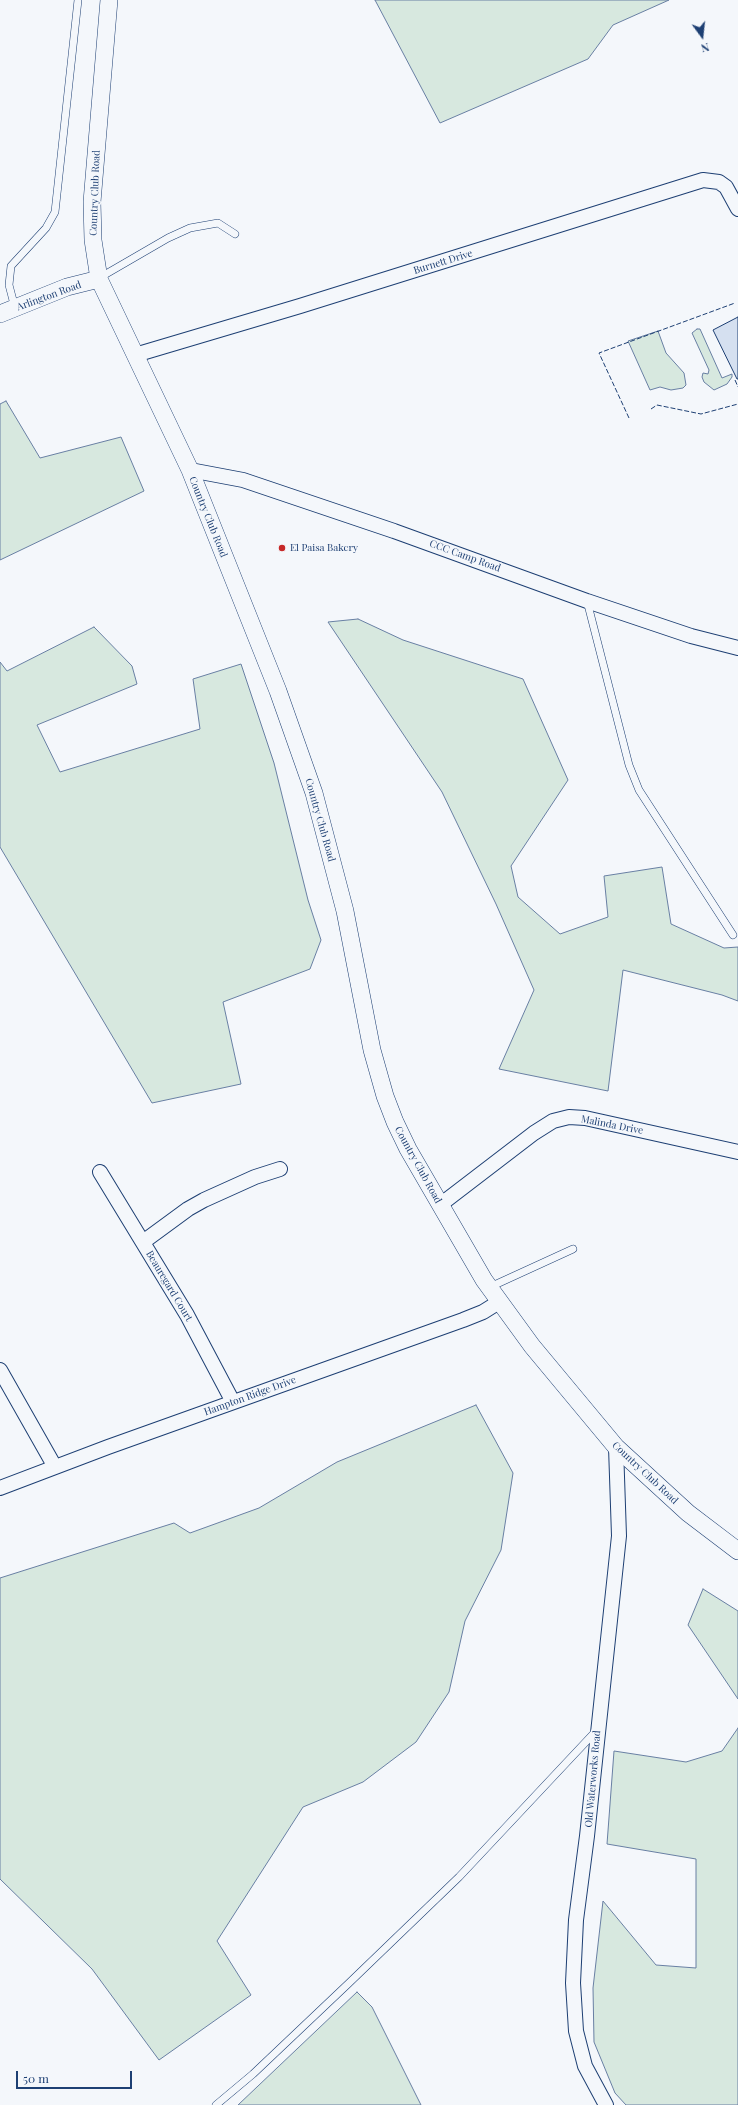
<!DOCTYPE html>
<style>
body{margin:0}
#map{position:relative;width:738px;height:2105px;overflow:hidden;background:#f4f7fb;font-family:"Playfair Display",serif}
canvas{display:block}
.north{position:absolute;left:682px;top:16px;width:40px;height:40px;-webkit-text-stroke:3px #f4f7fb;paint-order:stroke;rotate:165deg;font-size:11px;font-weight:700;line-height:16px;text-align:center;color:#1d3f73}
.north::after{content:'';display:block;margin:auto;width:14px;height:18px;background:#1d3f73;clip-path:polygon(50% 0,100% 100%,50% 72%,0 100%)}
.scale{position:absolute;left:16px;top:2071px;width:116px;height:18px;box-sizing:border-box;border:2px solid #1d3f73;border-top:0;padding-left:5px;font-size:12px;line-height:14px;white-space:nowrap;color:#1d3f73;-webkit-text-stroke:3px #f4f7fb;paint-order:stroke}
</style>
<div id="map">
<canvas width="738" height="2105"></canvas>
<div class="north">N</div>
<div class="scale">50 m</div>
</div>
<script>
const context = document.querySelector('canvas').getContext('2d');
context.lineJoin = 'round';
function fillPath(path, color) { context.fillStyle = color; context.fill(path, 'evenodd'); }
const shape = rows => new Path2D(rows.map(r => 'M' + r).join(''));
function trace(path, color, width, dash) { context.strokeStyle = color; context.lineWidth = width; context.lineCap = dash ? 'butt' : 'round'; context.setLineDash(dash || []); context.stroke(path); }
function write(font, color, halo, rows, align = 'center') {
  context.font = font + ' "Playfair Display",serif'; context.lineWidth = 3; context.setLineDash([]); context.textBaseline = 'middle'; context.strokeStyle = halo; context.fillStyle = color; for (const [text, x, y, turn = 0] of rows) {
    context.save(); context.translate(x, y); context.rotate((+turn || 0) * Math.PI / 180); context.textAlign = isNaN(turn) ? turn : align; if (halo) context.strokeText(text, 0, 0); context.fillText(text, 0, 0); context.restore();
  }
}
const green = shape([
 [375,0,669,0,613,25,588,59,440,123,375,0],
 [697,329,700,329,722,378,732,374,732,377,727,384,714,390,704,382,702,377,703,373,708,374,709,370,692,333,697,329],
 [658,331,666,353,684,373,686,385,683,388,671,390,660,387,650,390,628,341,658,331],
 [6,401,40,458,121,437,144,491,0,560,0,404,6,401],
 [358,619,403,640,523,679,568,780,511,866,518,897,560,934,608,917,604,876,662,867,671,924,724,948,738,947,738,1001,722,995,623,970,608,1091,499,1069,534,990,496,904,442,792,328,622,358,619],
 [94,627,132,666,137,684,37,725,60,772,200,729,193,679,241,664,274,763,308,900,321,940,310,969,223,1002,241,1084,152,1103,0,847,0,662,7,671,94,627],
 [476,1405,513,1473,501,1550,465,1621,449,1692,416,1742,363,1782,303,1807,217,1941,251,1995,159,2060,92,1969,0,1879,0,1578,174,1523,190,1533,259,1508,337,1462,476,1405],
 [703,1589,738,1611,738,1699,688,1625,703,1589],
 [738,1728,738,2105,626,2105,615,2093,594,2042,593,1988,603,1901,656,1965,696,1968,696,1859,607,1844,614,1751,686,1762,722,1751,738,1728],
 [357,1992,372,2007,421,2105,238,2105,357,1992]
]);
fillPath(green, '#d7e8df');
trace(green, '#687fa3', 1);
const building = shape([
 [738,317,738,379,737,379,713,330,738,317]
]);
fillPath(building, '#d5e0f0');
trace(building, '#1d3f73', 1);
const service = shape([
 [99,278,168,238,190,228,218,223,235,234],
 [15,308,9,285,11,266,46,228,55,212,78,0],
 [587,601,629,765,639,790,733,935],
 [490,1287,573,1249],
 [216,2105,253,2074,349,1983,459,1877,597,1730]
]);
const minor = shape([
 [135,355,300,306,703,180,719,182,726,187,738,209],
 [190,470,243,480,394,531,587,601,691,636,738,648],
 [100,1172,187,1315,233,1402],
 [440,1205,534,1133,553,1121,569,1117,585,1118,738,1152],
 [143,1242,188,1209,204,1200,255,1177,280,1169],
 [0,1370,55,1467],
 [0,1488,108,1447,463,1320,483,1312,499,1302],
 [606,2105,585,2066,576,2031,573,1983,576,1920,587,1836,619,1536,616,1447]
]);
const tertiary = shape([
 [109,0,92,202,93,240,99,279,190,470,278,691,314,793,345,911,372,1050,385,1096,395,1122,408,1149,484,1280,532,1346,616,1447,688,1513,738,1551],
 [0,314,67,287,99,279]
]);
trace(service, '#1d3f73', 8);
trace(minor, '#1d3f73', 16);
trace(tertiary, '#1d3f73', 18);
trace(service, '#f4f7fb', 7);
trace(minor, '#f4f7fb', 14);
trace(tertiary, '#f4f7fb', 17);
trace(shape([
 [735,380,738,387],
 [651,409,657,405,701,414,738,404],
 [629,418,599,353,735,303]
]), '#1d3f73', 1, [5, 2]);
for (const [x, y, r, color] of [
 [282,548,4,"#c62828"]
]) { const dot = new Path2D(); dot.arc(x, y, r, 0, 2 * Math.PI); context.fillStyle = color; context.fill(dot); trace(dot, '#f4f7fb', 1.5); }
write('10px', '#1d3f73', '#f4f7fb', [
 ["Country Club Road",95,193,-88],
 ["Burnett Drive",443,262,-17],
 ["Arlington Road",49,296,-20],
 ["Country Club Road",208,517,68],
 ["CCC Camp Road",465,556,20],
 ["Country Club Road",320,820,74],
 ["Malinda Drive",612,1125,11],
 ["Country Club Road",418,1165,61],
 ["Beauregard Court",169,1286,59],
 ["Hampton Ridge Drive",250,1396,-20],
 ["Country Club Road",645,1473,43],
 ["Old Waterworks Road",593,1779,-85]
]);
write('10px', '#1d3f73', '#f4f7fb', [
 ["El Paisa Bakery",290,548]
], 'left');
</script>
